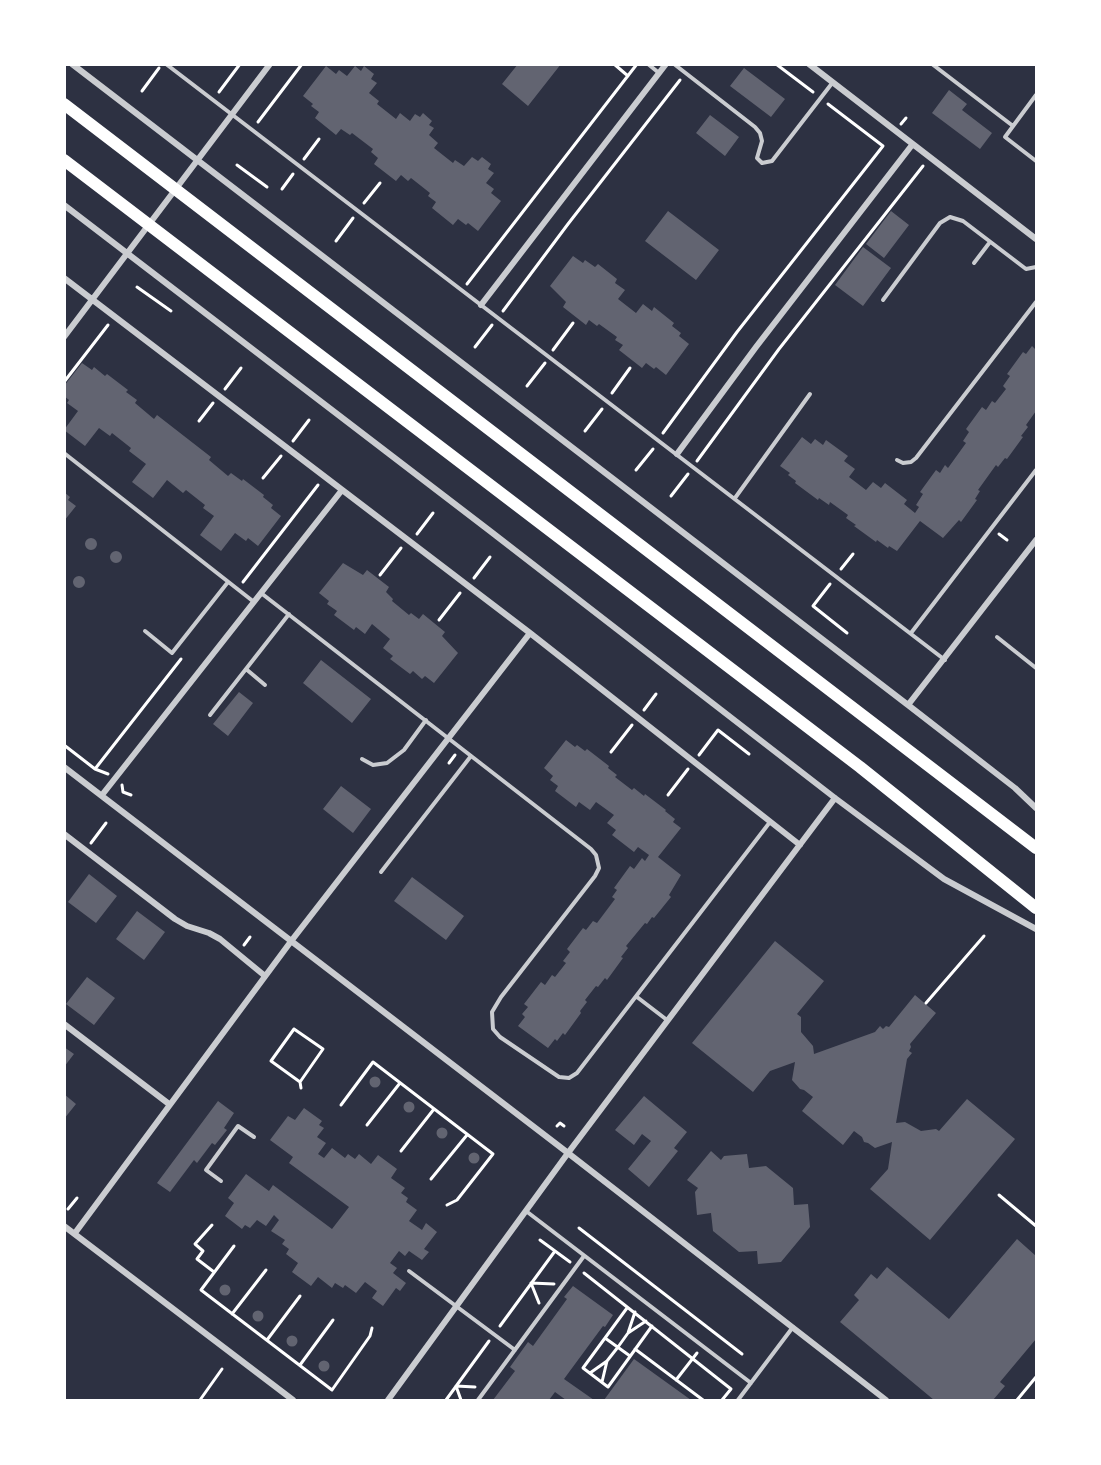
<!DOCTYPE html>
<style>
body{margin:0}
#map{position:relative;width:1101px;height:1465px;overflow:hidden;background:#2d3142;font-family:"Golos Text",sans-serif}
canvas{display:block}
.frame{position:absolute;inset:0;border:66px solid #fff;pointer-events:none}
</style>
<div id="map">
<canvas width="1101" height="1465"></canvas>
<div class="frame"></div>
</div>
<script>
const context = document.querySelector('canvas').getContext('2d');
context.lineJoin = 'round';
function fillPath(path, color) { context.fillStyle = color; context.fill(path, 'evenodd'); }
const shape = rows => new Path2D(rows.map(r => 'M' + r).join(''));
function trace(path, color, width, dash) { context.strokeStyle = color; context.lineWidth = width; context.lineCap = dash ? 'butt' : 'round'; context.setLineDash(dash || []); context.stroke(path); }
fillPath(shape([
 [518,64,561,64,528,106,502,84],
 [326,66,336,74,339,70,347,76,355,66,361,71,364,66,374,74,371,79,377,83,369,93,379,101,377,104,396,119,400,113,410,121,415,114,420,117,423,113,432,121,429,125,434,128,429,135,438,143,434,148,453,163,455,160,464,166,472,157,478,161,482,157,491,164,488,169,494,173,486,183,494,189,491,193,501,201,478,231,468,223,466,225,458,219,453,225,432,208,436,202,428,196,430,193,411,178,408,181,401,175,396,181,374,164,378,158,371,152,373,149,352,133,350,135,341,129,336,135,315,118,319,112,311,106,313,104,303,96],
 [744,68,785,99,771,117,730,86],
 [949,90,967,104,962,110,992,133,980,149,932,113],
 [710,115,739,137,725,156,696,133],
 [668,211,719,250,696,280,645,241],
 [891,211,909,225,884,258,866,244],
 [863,247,891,268,863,306,835,285],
 [573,256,583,263,585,260,595,267,598,264,617,279,615,283,625,290,618,299,636,313,643,304,652,311,654,307,674,323,672,326,681,333,679,336,689,344,666,375,656,367,654,369,646,363,642,368,619,350,623,345,615,340,617,337,599,324,597,326,589,320,586,325,563,307,566,302,550,286],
 [1032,346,1036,350,1036,411,1026,425,1028,427,1021,436,1023,437,1007,459,1005,458,998,467,996,465,978,490,980,491,975,499,977,500,961,522,959,520,943,538,920,521,897,551,889,546,888,548,877,540,876,542,854,526,856,525,846,518,848,515,830,502,829,505,819,498,818,500,795,483,796,481,788,475,790,473,780,466,802,437,811,444,815,439,823,445,826,440,848,456,844,461,855,469,849,477,866,490,873,482,881,488,885,483,907,500,904,504,915,513,919,507,916,505,923,494,920,492,936,470,940,473,945,465,948,468,966,443,963,441,969,432,966,429,982,407,986,410,992,401,995,403,1006,389,1003,386,1010,376,1007,374,1023,352,1026,354],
 [82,363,92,370,94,367,105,376,107,374,128,390,126,392,137,400,135,403,154,419,157,415,211,457,209,460,228,476,231,473,242,481,243,479,264,495,263,497,273,505,271,508,281,516,258,546,248,538,246,541,235,533,221,551,200,535,214,516,203,508,205,505,186,490,183,493,167,480,153,498,132,482,146,464,129,451,131,448,112,433,110,436,99,428,85,446,64,430,78,411,67,403,69,400,64,396,64,386],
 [64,492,70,497,68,500,76,506,64,521],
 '85 544a6 6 0 1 1 12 0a6 6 0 1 1-12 0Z',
 '110 557a6 6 0 1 1 12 0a6 6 0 1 1-12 0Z',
 [343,563,363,575,367,570,389,587,386,592,393,599,392,601,409,615,411,613,419,619,423,614,445,632,442,636,458,653,434,683,425,676,422,679,413,671,410,674,390,659,393,656,383,648,390,639,372,624,365,634,356,627,354,630,334,615,337,611,327,604,329,601,319,593],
 '73 582a6 6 0 1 1 12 0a6 6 0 1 1-12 0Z',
 [321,660,371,699,352,723,303,683],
 [239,692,253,703,228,736,213,724],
 [566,740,575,747,577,745,585,751,587,749,609,766,608,768,617,775,615,777,632,790,634,788,644,796,645,794,666,810,665,811,675,819,673,822,681,828,658,857,681,875,669,895,671,897,654,918,652,917,647,924,645,923,626,946,628,948,621,957,623,958,607,980,605,978,598,987,596,986,585,1000,587,1002,580,1011,581,1013,565,1035,563,1033,557,1041,555,1039,548,1048,518,1026,525,1017,522,1014,528,1007,524,1004,541,982,545,985,552,975,555,977,566,963,563,961,570,952,567,949,583,928,586,930,593,921,597,923,615,899,612,897,617,890,614,888,630,866,634,869,642,858,645,861,649,855,638,847,634,852,612,835,616,830,607,823,614,815,596,802,590,810,579,802,576,807,555,791,558,786,550,780,553,776,544,768],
 [341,786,371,809,353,833,323,809],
 [89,874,117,896,96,923,68,902],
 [412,877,464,916,446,940,394,901],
 [137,911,165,932,144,960,116,939],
 [775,941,824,981,797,1014,801,1017,801,1032,813,1046,814,1054,875,1032,880,1026,883,1029,886,1026,889,1027,915,995,936,1013,910,1044,911,1047,909,1051,912,1053,907,1059,896,1123,905,1122,921,1131,936,1129,939,1131,967,1099,1015,1139,930,1240,870,1189,888,1169,892,1142,875,1148,868,1143,864,1142,862,1137,854,1131,843,1145,802,1111,813,1097,804,1090,800,1089,792,1080,795,1062,770,1071,753,1092,692,1043],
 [87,977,115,998,94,1025,66,1004],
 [64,1047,74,1054,64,1067],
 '369.5 1082a5.5 5.5 0 1 1 11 0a5.5 5.5 0 1 1-11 0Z',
 [64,1094,76,1104,64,1119],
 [644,1096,687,1132,674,1148,678,1151,649,1187,628,1169,651,1141,642,1134,634,1145,615,1130],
 [218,1101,234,1113,224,1128,227,1130,215,1145,212,1143,197,1163,194,1160,170,1192,157,1183],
 '403.5 1107a5.5 5.5 0 1 1 11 0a5.5 5.5 0 1 1-11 0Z',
 [304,1108,322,1121,319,1125,324,1128,317,1137,326,1143,318,1154,324,1158,332,1148,345,1158,348,1154,355,1159,359,1154,371,1164,378,1155,397,1169,391,1178,405,1188,401,1193,408,1198,406,1202,417,1210,409,1221,422,1230,426,1223,437,1232,424,1249,429,1252,422,1260,409,1251,405,1256,399,1251,390,1263,397,1268,393,1273,406,1283,400,1291,396,1288,383,1306,372,1298,377,1291,365,1282,356,1293,345,1285,343,1288,335,1283,332,1288,318,1277,311,1286,292,1272,298,1263,286,1254,289,1249,282,1244,285,1240,271,1231,279,1220,274,1215,266,1226,257,1220,250,1228,245,1225,242,1229,225,1216,234,1203,228,1198,246,1174,269,1191,273,1185,332,1229,349,1207,289,1163,293,1157,270,1140,288,1116,295,1120],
 '436.5 1133a5.5 5.5 0 1 1 11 0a5.5 5.5 0 1 1-11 0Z',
 [711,1151,721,1160,724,1156,747,1154,749,1168,766,1166,793,1188,794,1205,808,1204,810,1227,781,1262,758,1264,757,1251,739,1252,713,1231,711,1213,697,1215,695,1192,698,1188,687,1180],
 '468.5 1158a5.5 5.5 0 1 1 11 0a5.5 5.5 0 1 1-11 0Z',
 [1017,1239,1036,1256,1036,1339,1000,1382,1005,1386,993,1400,934,1400,840,1322,859,1300,854,1295,871,1274,877,1279,887,1267,949,1319],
 '219.5 1290a5.5 5.5 0 1 1 11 0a5.5 5.5 0 1 1-11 0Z',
 [573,1286,613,1315,605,1327,603,1326,564,1379,594,1400,566,1400,555,1392,549,1400,493,1400,515,1371,510,1367,528,1342,533,1346,567,1299,564,1297],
 '252.5 1316a5.5 5.5 0 1 1 11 0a5.5 5.5 0 1 1-11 0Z',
 '286.5 1341a5.5 5.5 0 1 1 11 0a5.5 5.5 0 1 1-11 0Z',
 [634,1359,691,1400,604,1400],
 '318.5 1366a5.5 5.5 0 1 1 11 0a5.5 5.5 0 1 1-11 0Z'
]), '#626471');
trace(shape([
 [614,64,628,76],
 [776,64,813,92],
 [142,91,159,68],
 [219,92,240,64],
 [258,122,302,64],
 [901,124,906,118],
 [304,159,319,139],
 [237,165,267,187],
 [282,189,293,174],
 [364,203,380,183],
 [336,241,353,218],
 [467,284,637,64],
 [137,287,171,311],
 [503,311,568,224,680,80],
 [475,347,492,325],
 [553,350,573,323],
 [64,382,108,325],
 [527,386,545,363],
 [225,389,241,368],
 [612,393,630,368],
 [199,421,213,403],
 [585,431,602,409],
 [663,433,737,332,883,146,828,104],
 [293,441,309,420],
 [697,461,779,349,923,166],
 [636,470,653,449],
 [263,478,281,456],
 [671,496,688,474],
 [417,534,433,513],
 [999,534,1007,540],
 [841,569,853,554],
 [380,575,401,548],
 [474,578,490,557],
 [243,582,318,485],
 [830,584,813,606,847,633],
 [439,620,460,593],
 [644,710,656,694],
 [64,745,95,769,108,774],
 [611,752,632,725],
 [699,755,718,730,749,754],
 [449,763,455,755],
 [95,769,181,659],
 [122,785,123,792,131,795],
 [668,795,688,769],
 [91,843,106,823],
 [244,945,250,937],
 [926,1003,984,936],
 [294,1029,323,1049,300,1082,271,1061,294,1029],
 [300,1082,301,1088],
 [341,1105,373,1062,493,1154,457,1200,447,1205],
 [367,1125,400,1083],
 [557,1126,560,1123,564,1126],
 [401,1151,434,1109],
 [431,1179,467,1135],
 [999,1195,1036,1226],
 [68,1209,77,1198],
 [212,1225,195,1244,203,1251,197,1259,214,1272],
 [579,1228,742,1354],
 [540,1240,570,1262],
 [234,1246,201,1290,332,1390,370,1336,372,1328],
 [584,1273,731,1389,722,1400],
 [539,1303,531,1283,554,1284],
 [627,1308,583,1368,608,1387,652,1326],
 [232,1314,266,1270],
 [500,1326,555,1251],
 [628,1333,646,1321],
 [605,1338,630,1356],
 [267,1340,300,1296],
 [635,1349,703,1400],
 [300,1365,333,1320],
 [590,1373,607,1361,618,1347,628,1333,635,1312],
 [676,1380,697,1353],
 [602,1382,607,1361],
 [200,1400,222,1369],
 [446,1400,489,1341],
 [461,1400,456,1386,475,1387],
 [1017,1400,1036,1377]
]), '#fff', 3);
trace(shape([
 [166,64,945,660],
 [648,64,659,73],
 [674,64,755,127,760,133,762,141,757,158,762,163,772,161,833,82],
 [932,64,1013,126],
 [1036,95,1005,137,1036,161],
 [974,263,990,242],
 [883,300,940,223,950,217,963,221,1026,269,1036,267],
 [64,453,254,602],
 [897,460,903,463,911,462,916,458,1036,302],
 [735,498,810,394],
 [261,593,591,849,596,855,599,868,595,876,501,997,492,1012,493,1029,500,1037,559,1077,569,1078,577,1073,770,822],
 [145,631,172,653,228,582],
 [911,633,1036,470],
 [997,637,1036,668],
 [246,669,265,685],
 [210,715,289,614],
 [362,759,373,765,387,763,404,750,426,720],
 [381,872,471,756],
 [637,997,667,1020],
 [221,1181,206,1170,238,1126,254,1137],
 [526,1211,751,1383],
 [409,1271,515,1350],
 [478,1400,584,1256],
 [738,1400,793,1327]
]), '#caccd0', 4);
trace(shape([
 [72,64,908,705,1015,788,1036,808],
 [809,64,1036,239],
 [64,205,490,531,835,798,944,879,1036,929],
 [64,278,530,633,800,845],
 [481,305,666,64],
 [64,337,270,64],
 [677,454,756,347,912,145],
 [908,705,1036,540],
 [64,767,568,1153,886,1400],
 [102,795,342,490],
 [64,834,175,919,187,926,209,933,220,939,265,976],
 [64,1024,169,1104],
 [64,1226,293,1400],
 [75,1233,292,940,530,633],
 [388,1400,568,1153,835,798]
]), '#caccd0', 6);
trace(shape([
 [64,104,1036,848],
 [64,160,860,767,1036,908]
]), '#fff', 12);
</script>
